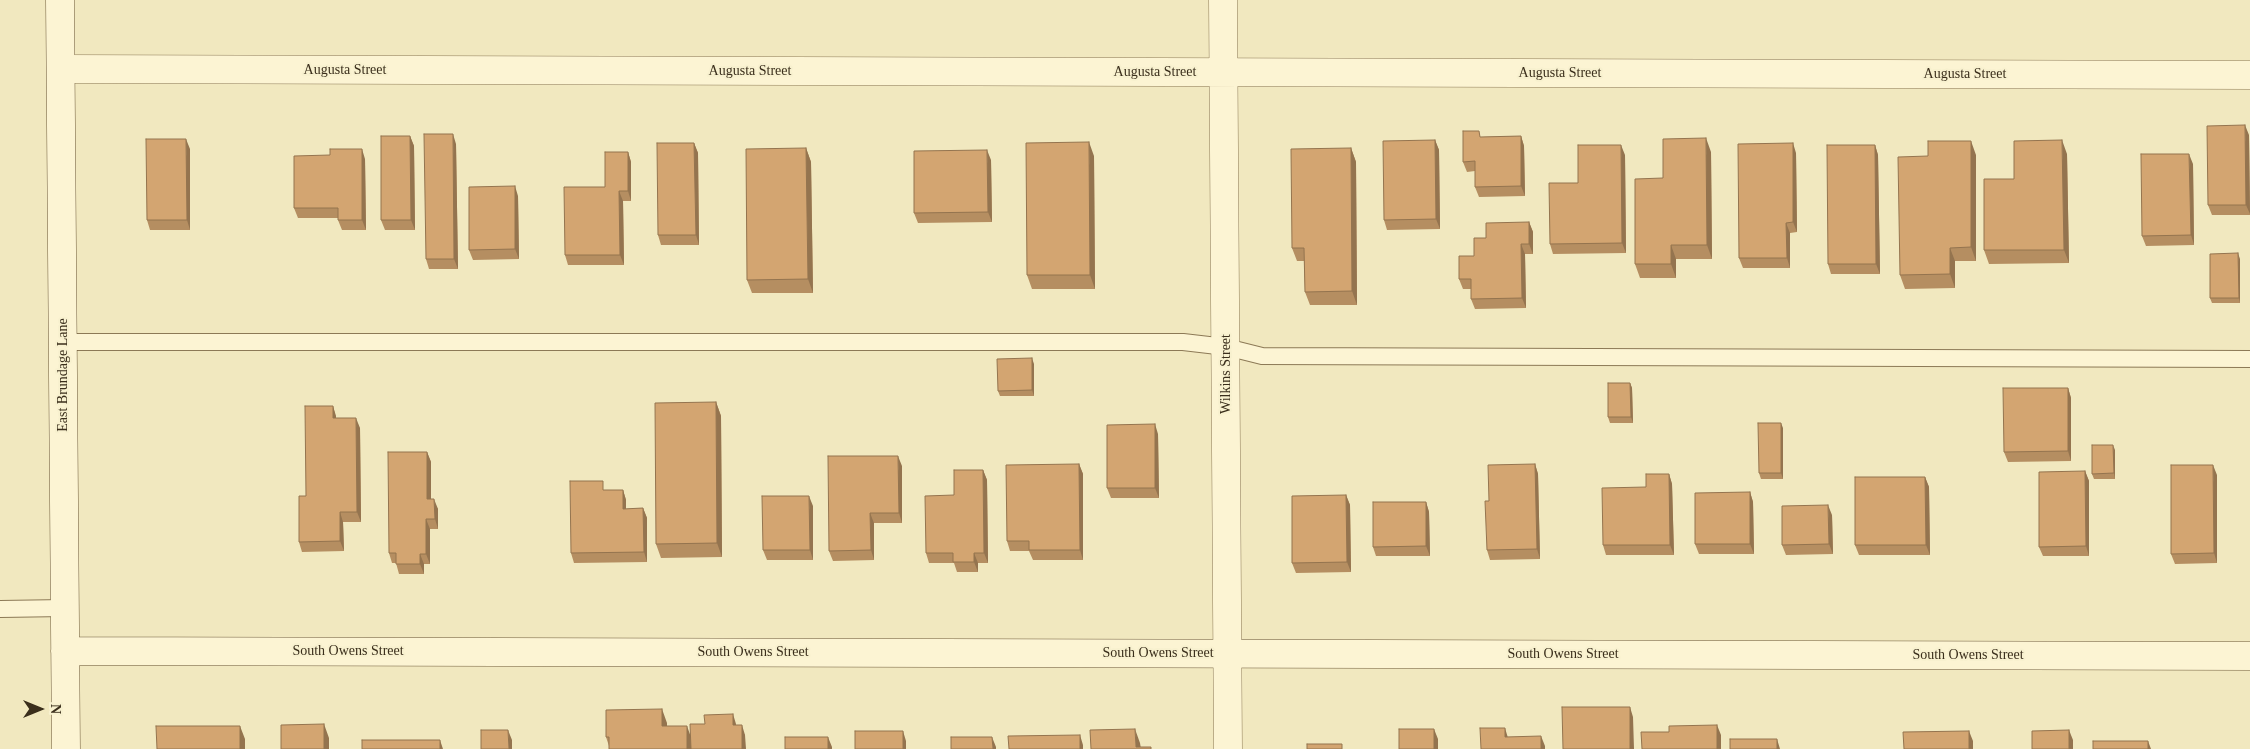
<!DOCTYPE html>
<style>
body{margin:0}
#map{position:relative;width:2250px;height:749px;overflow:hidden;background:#f1e8bf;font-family:"Times New Roman",serif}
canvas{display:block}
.north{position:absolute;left:15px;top:684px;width:50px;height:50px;-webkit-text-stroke:4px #f8f1cf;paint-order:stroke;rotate:90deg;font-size:14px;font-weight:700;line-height:20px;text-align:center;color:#3a2e1b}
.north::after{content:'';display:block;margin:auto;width:18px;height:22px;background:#3a2e1b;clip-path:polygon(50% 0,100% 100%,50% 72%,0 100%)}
</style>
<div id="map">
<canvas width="2250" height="749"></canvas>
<div class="north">N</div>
</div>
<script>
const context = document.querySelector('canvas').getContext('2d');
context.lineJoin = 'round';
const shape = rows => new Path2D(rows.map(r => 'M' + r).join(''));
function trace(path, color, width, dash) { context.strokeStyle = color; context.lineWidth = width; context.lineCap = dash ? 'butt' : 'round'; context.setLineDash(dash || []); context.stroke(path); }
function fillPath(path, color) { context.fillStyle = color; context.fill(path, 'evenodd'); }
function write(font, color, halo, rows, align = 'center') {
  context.font = font + ' "Times New Roman",serif'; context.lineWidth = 4; context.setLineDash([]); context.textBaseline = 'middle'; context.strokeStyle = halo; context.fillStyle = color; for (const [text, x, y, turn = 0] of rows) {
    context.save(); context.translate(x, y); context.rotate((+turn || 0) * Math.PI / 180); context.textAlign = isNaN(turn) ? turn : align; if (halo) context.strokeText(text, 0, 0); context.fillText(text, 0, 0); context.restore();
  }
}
const lane = shape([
 [63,342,1183,342,1226,347,1262,356,2250,359],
 [0,609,65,608]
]);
const street = shape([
 [1223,0,1228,749],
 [61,69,2250,75]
]);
const secondary = shape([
 [60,0,66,749],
 [65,651,2250,656]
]);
trace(lane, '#8c7956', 18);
trace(street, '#8c7956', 29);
trace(secondary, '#6d5939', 29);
trace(lane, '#fcf4d3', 16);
trace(street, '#fcf4d3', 28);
trace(secondary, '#fcf4d3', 28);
fillPath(shape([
 [2249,135,2250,215,2212,215,2208,205],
 [410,136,414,146,415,230,385,230,381,220],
 [1521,136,1524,146,1525,196,1479,197,1475,187,1475,171,1467,172,1463,162,1481,137],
 [1435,140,1439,150,1440,229,1387,230,1384,220],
 [694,143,698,153,699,245,661,245,658,235],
 [456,144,458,269,429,269,426,259],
 [1875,145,1878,155,1880,274,1831,274,1828,264],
 [806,148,811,162,813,293,752,293,747,280],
 [1351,148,1356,162,1357,305,1310,305,1305,292,1304,261,1297,261,1292,248],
 [190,149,190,230,150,230,147,220],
 [628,152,631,162,631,201,623,201,624,265,568,265,565,255],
 [1711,152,1712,259,1676,259,1676,278,1640,278,1635,264,1663,178],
 [1796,153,1797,232,1790,233,1790,268,1743,268,1739,258],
 [2067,154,2069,263,1989,264,1984,250],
 [1625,155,1626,253,1553,254,1550,244,1578,183],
 [1976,155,1976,261,1955,261,1955,288,1905,289,1900,275],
 [1094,156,1095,289,1032,289,1027,275],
 [365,159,366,230,342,230,338,220,338,218,298,218,294,208],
 [991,160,992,222,918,223,914,213],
 [2193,164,2194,245,2146,246,2142,236],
 [518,196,519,259,473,260,469,250],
 [1529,222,1533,232,1533,254,1525,254,1526,308,1475,309,1471,299,1471,289,1463,289,1459,279,1486,238],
 [2240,259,2240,303,2212,303,2210,298],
 [1034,364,1034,396,1000,396,998,391],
 [1630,383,1632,388,1633,423,1610,423,1608,417],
 [2068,388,2071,398,2071,461,2008,462,2004,452],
 [716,402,721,416,722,557,661,558,656,544],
 [333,406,336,418,360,428,361,522,343,522,344,551,302,552,299,542,306,496],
 [1783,428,1783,479,1761,479,1759,473],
 [1158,434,1159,498,1111,498,1107,488],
 [2115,450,2115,479,2094,479,2092,474],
 [427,452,431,462,431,499,438,509,438,529,430,529,430,564,424,564,424,574,399,574,396,563,392,563,389,553],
 [1079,464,1083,474,1083,560,1033,560,1029,551,1010,551,1007,541],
 [1535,464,1538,474,1540,559,1490,560,1487,550,1489,501],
 [902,466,902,523,874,523,874,560,833,561,829,551],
 [983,470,987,480,988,563,978,563,978,572,957,572,954,563,929,563,926,553,954,495],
 [2085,471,2089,481,2089,556,2043,556,2039,547],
 [1669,474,1672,484,1674,555,1606,555,1603,545,1646,487],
 [2217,475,2217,563,2175,564,2171,554],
 [1925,477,1929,487,1930,555,1859,555,1855,545],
 [606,490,623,490,626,500,626,509,643,508,647,518,647,562,574,563,571,553],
 [1750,492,1753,502,1754,554,1699,554,1695,544],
 [1346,495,1350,505,1351,572,1296,573,1292,563],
 [1426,502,1429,512,1430,556,1376,556,1373,547],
 [813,506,813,560,767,560,763,550],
 [1832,515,1833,554,1786,555,1782,545],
 [667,723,667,726,691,737,736,724,736,725,745,735,609,746,606,737]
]), '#b58e61');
fillPath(shape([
 [2245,125,2249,135,2250,214,2246,205],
 [453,134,456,144,458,269,454,259],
 [410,136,414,146,415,230,411,220],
 [1521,136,1524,146,1525,196,1521,186],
 [1706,138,1711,152,1712,259,1707,245],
 [186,139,190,149,190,230,187,220],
 [1435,140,1439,150,1440,229,1436,219],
 [2062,140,2067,154,2069,263,2064,250],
 [1971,141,1976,155,1976,261,1971,247],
 [1089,142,1094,156,1095,289,1090,275],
 [694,143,698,153,699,245,696,235],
 [1793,143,1796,153,1797,232,1793,222],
 [1621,145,1625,155,1626,253,1622,243],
 [1875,145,1878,155,1880,274,1876,264],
 [806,148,811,162,813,293,808,279],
 [1351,148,1356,162,1357,305,1352,291],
 [362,149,365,159,366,230,362,220],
 [987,150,991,160,992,222,988,212],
 [628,152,631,162,631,201,628,191],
 [2189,154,2193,164,2194,245,2191,235],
 [515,186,518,196,519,259,515,249],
 [619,191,623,201,624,265,620,255],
 [1529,222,1533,232,1533,254,1529,244],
 [1786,223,1790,233,1790,268,1787,258],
 [1521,244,1525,254,1526,308,1522,298],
 [1671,245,1676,259,1676,278,1671,264],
 [1950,248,1955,261,1955,288,1950,274],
 [2238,253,2240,259,2240,303,2239,298],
 [1032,358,1034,364,1034,396,1032,390],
 [1630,383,1632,388,1633,423,1631,417],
 [2068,388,2071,398,2071,461,2068,451],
 [716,402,721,416,722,557,717,543],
 [333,406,336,416,336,428,333,418],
 [356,418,360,428,361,522,357,512],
 [1781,423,1783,428,1783,479,1781,473],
 [1155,424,1158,434,1159,498,1155,488],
 [2113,445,2115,450,2115,479,2114,473],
 [427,452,431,462,431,509,427,499],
 [898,456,902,466,902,523,899,513],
 [1079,464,1083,474,1083,560,1080,550],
 [1535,464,1538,474,1540,559,1537,549],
 [2213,465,2217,475,2217,563,2214,553],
 [983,470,987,480,988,563,984,553],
 [2085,471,2089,481,2089,556,2086,546],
 [1669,474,1672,484,1674,555,1670,545],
 [1925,477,1929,487,1930,555,1926,545],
 [623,490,626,500,626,519,623,509],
 [1750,492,1753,502,1754,554,1750,544],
 [1346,495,1350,505,1351,572,1347,562],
 [809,496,813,506,813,560,810,550],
 [434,499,438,509,438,529,435,519],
 [1426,502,1429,512,1430,556,1426,546],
 [1828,505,1832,515,1833,554,1829,544],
 [643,508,647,518,647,562,644,552],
 [340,512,343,522,344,551,340,541],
 [870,513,874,523,874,560,871,550],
 [426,519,430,529,430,564,426,554],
 [974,553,978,563,978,572,974,562],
 [420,554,424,564,424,574,420,564],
 [1630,707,1633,717,1634,749,1630,749],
 [662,709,667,723,667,740,662,726],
 [733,714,736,724,736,735,733,725],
 [324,724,329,738,329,749,324,749],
 [742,725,745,735,746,749,742,749],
 [1717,725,1721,735,1721,749,1717,749],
 [240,726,245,739,245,749,240,749],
 [687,726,692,740,692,749,687,749],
 [1505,728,1508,738,1505,737],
 [1135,729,1140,743,1141,749,1136,747],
 [1434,729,1438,739,1438,749,1434,749],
 [508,730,512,740,512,749,509,749],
 [2069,730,2073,740,2073,749,2069,749],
 [903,731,906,741,906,749,903,749],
 [1969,731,1973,741,1973,749,1969,749],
 [1080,735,1083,745,1083,749,1080,749],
 [1541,736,1545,746,1545,749,1541,749],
 [828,737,832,747,832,749,828,749],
 [992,737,996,747,996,749,993,749],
 [1777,739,1780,749,1777,749],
 [440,740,443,749,440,749],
 [2148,741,2151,749,2148,749]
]), '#94744f');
const building = shape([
 [2245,125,2246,205,2208,205,2207,126,2245,125],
 [1463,131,1479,131,1480,137,1521,136,1521,186,1475,187,1475,161,1463,162,1463,131],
 [424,134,453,134,454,259,426,259,424,134],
 [381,136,410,136,411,220,381,220,381,136],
 [1706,138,1707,245,1671,245,1671,264,1635,264,1635,179,1663,178,1663,139,1706,138],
 [146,139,186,139,187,220,147,220,146,139],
 [1435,140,1436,219,1384,220,1383,141,1435,140],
 [2062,140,2064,250,1984,250,1984,179,2014,179,2014,141,2062,140],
 [1928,141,1971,141,1971,247,1950,248,1950,274,1900,275,1898,157,1928,156,1928,141],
 [1089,142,1090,275,1027,275,1026,143,1089,142],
 [657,143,694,143,696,235,658,235,657,143],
 [1793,143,1793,222,1786,223,1787,258,1739,258,1738,144,1793,143],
 [1578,145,1621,145,1622,243,1550,244,1549,183,1578,183,1578,145],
 [1827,145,1875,145,1876,264,1828,264,1827,145],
 [806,148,808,279,747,280,746,149,806,148],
 [1351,148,1352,291,1305,292,1304,248,1292,248,1291,149,1351,148],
 [330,149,362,149,362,220,338,220,338,208,294,208,294,156,330,155,330,149],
 [987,150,988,212,914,213,914,151,987,150],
 [605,152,628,152,628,191,619,191,620,255,565,255,564,187,605,187,605,152],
 [2141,154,2189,154,2191,235,2142,236,2141,154],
 [515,186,515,249,469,250,469,187,515,186],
 [1529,222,1529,244,1521,244,1522,298,1471,299,1471,279,1459,279,1459,256,1474,256,1474,238,1486,238,1486,223,1529,222],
 [2238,253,2239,298,2210,298,2210,254,2238,253],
 [1032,358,1032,390,998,391,997,359,1032,358],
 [1608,383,1630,383,1631,417,1608,417,1608,383],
 [2003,388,2068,388,2068,451,2004,452,2003,388],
 [716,402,717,543,656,544,655,403,716,402],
 [305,406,333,406,333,418,356,418,357,512,340,512,340,541,299,542,299,496,306,496,305,406],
 [1758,423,1781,423,1781,473,1759,473,1758,423],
 [1155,424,1155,488,1107,488,1107,425,1155,424],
 [2092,445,2113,445,2114,473,2092,474,2092,445],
 [388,452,427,452,427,499,434,499,435,519,426,519,426,554,420,554,420,564,396,564,396,553,389,553,388,452],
 [828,456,898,456,899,513,870,513,871,550,829,551,828,456],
 [1079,464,1080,550,1029,550,1029,541,1007,541,1006,465,1079,464],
 [1535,464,1537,549,1487,550,1485,501,1489,501,1488,465,1535,464],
 [2171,465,2213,465,2214,553,2171,554,2171,465],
 [954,470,983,470,984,553,974,553,974,562,953,562,953,553,926,553,925,496,954,495,954,470],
 [2085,471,2086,546,2039,547,2039,472,2085,471],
 [1646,474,1669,474,1670,545,1603,545,1602,488,1646,487,1646,474],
 [1855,477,1925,477,1926,545,1855,545,1855,477],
 [570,481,603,481,603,490,623,490,623,509,643,508,644,552,571,553,570,481],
 [1750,492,1750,544,1695,544,1695,493,1750,492],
 [1346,495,1347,562,1292,563,1292,496,1346,495],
 [762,496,809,496,810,550,763,550,762,496],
 [1373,502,1426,502,1426,546,1373,547,1373,502],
 [1828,505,1829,544,1782,545,1782,506,1828,505],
 [1562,707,1630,707,1630,749,1563,749,1562,707],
 [662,709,662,726,687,726,687,749,609,749,609,737,606,737,606,710,662,709],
 [733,714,733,725,742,725,742,749,691,749,690,724,705,724,704,715,733,714],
 [324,724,324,749,281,749,281,725,324,724],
 [1717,725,1717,749,1642,749,1641,732,1669,732,1669,726,1717,725],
 [156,726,240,726,240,749,157,749,156,726],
 [1480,728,1505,728,1505,737,1541,736,1541,749,1481,749,1480,728],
 [1135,729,1136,747,1151,747,1151,749,1091,749,1090,730,1135,729],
 [1399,729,1434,729,1434,749,1399,749,1399,729],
 [481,730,508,730,509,749,481,749,481,730],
 [2069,730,2069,749,2032,749,2032,731,2069,730],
 [855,731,903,731,903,749,855,749,855,731],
 [1969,731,1969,749,1904,749,1903,732,1969,731],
 [1080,735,1080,749,1009,749,1008,736,1080,735],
 [785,737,828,737,828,749,785,749,785,737],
 [951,737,992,737,993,749,951,749,951,737],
 [1730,739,1777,739,1777,749,1730,749,1730,739],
 [362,740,440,740,440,749,362,749,362,740],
 [2093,741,2148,741,2148,749,2093,749,2093,741],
 [1307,744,1342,744,1342,749,1307,749,1307,744]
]);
fillPath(building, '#d3a571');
trace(building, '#94744f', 1);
write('14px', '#3a2e1b', '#f8f1cf', [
 ["Augusta Street",345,70],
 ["Augusta Street",750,71],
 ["Augusta Street",1155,72],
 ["Augusta Street",1560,73],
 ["Augusta Street",1965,74],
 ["Wilkins Street",1226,374,-90],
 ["East Brundage Lane",63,375,-90],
 ["South Owens Street",348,651],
 ["South Owens Street",753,652],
 ["South Owens Street",1158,653],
 ["South Owens Street",1563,654],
 ["South Owens Street",1968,655]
]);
</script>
